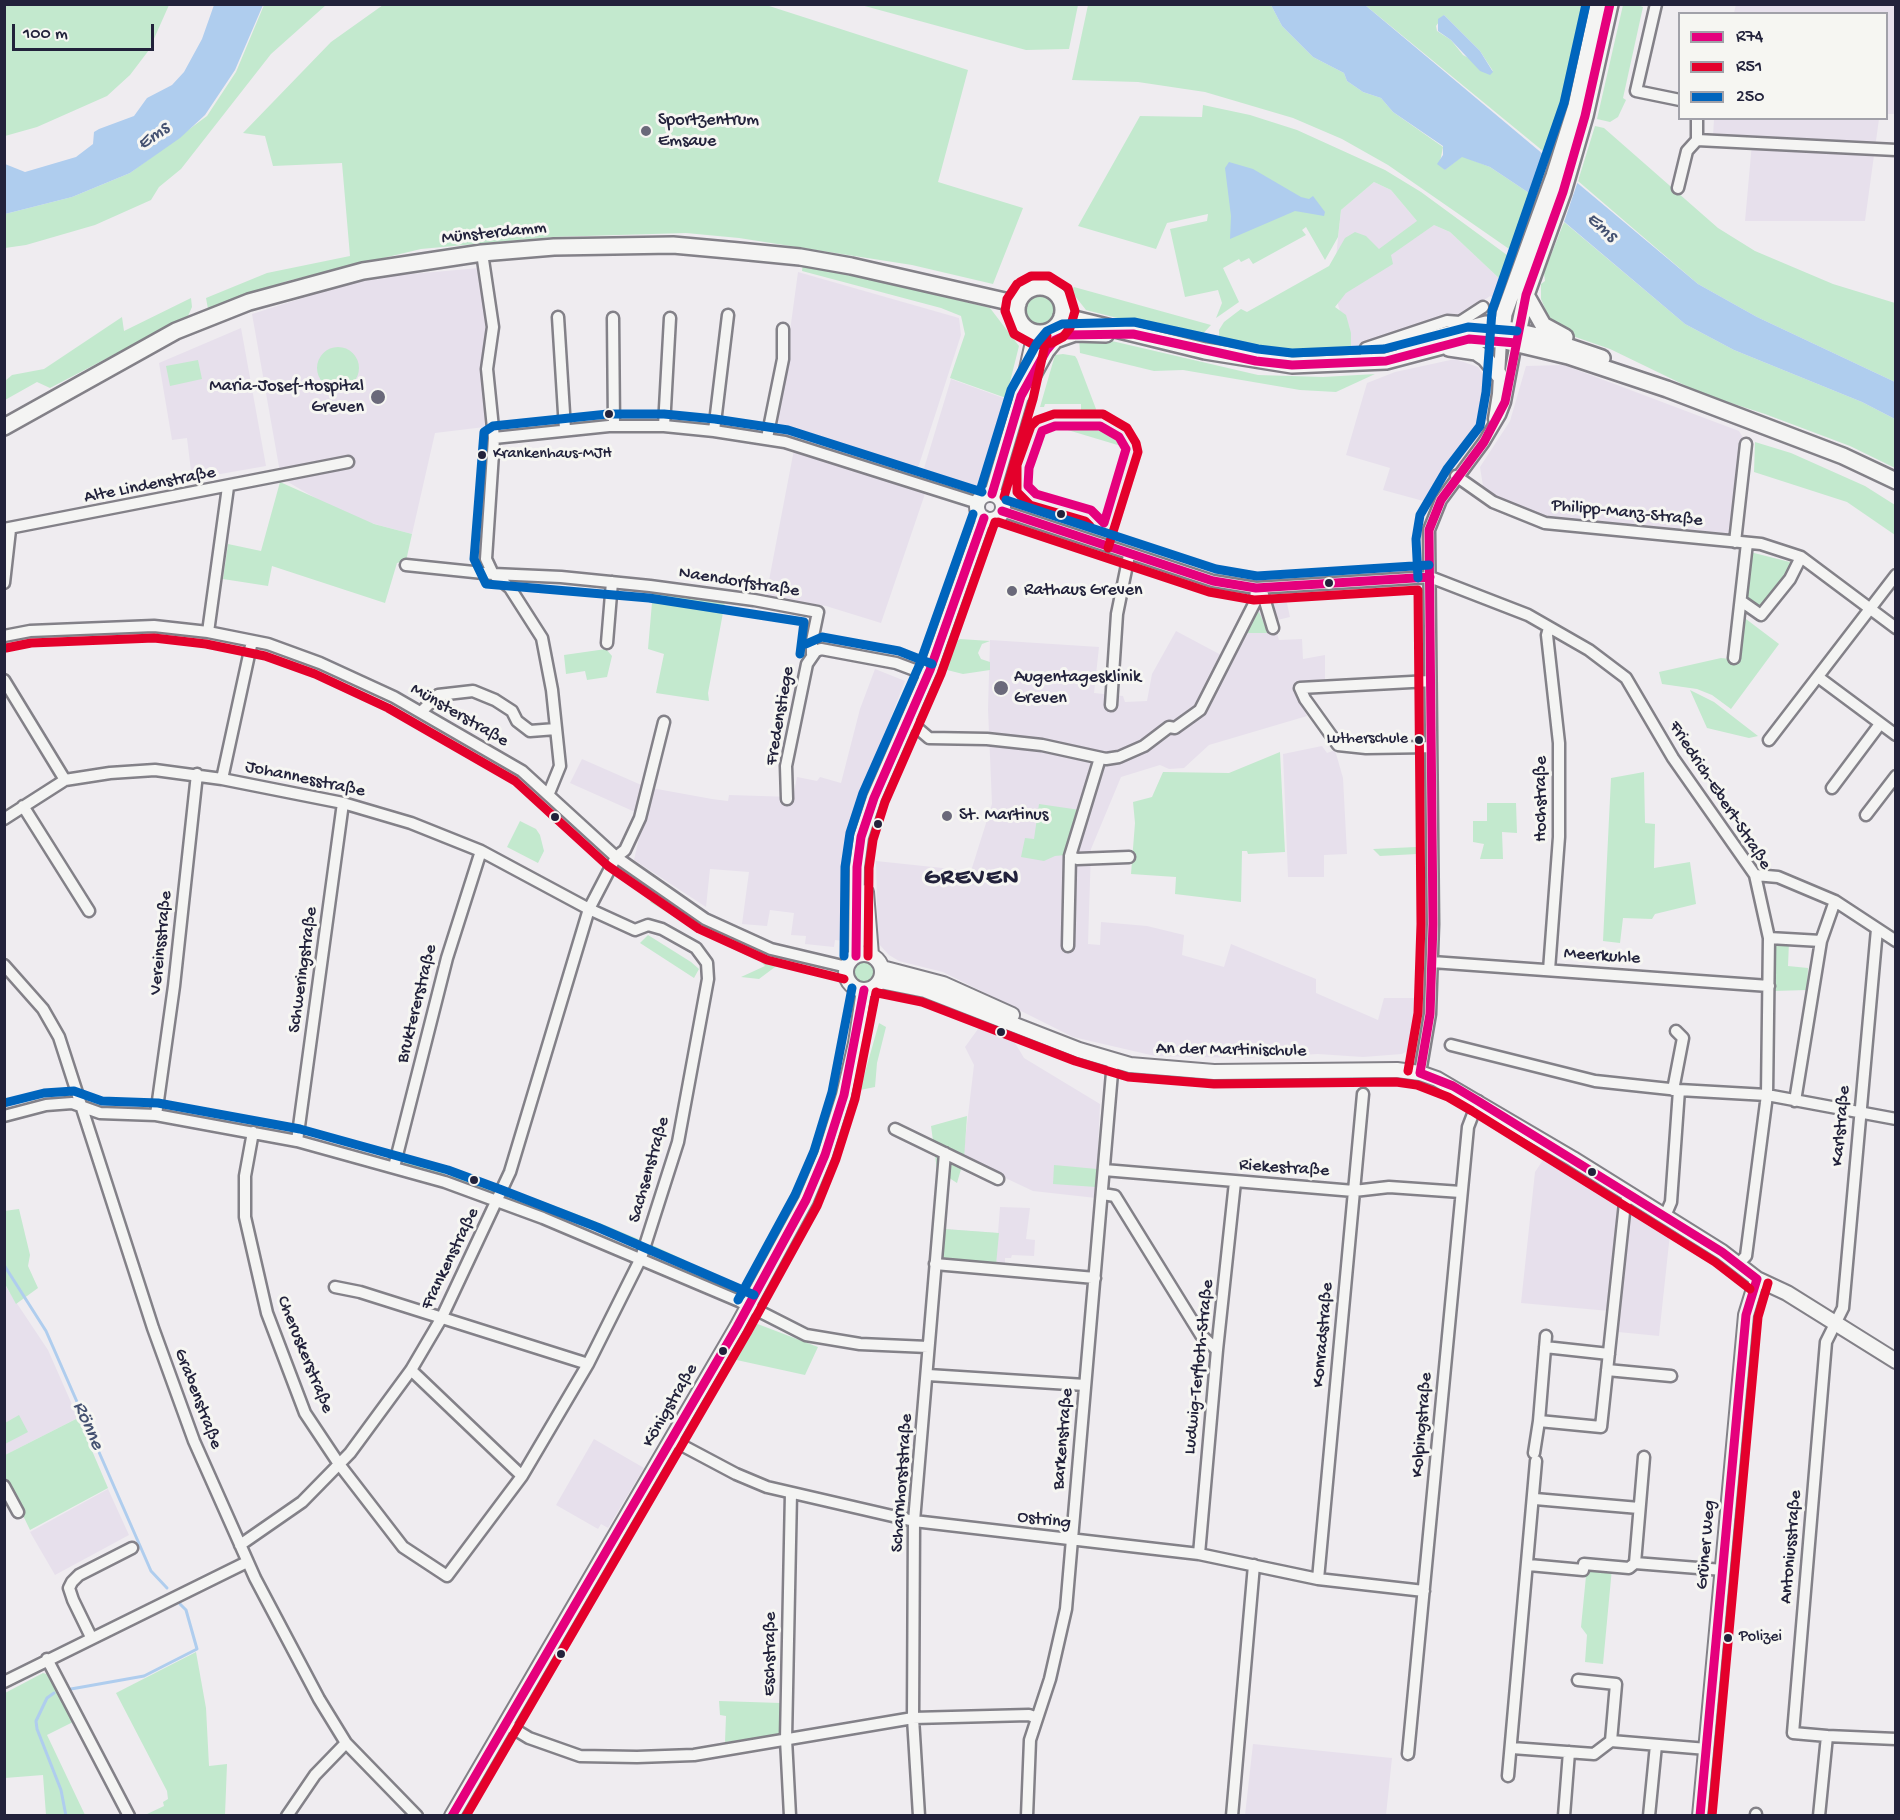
<!DOCTYPE html>
<meta charset="utf-8">
<style>
body{margin:0}
#map{position:relative;width:1900px;height:1820px;overflow:hidden;background:#efecf0;font-family:"Gochi Hand",sans-serif}
canvas{display:block}
.frame{position:absolute;inset:0;border:6px solid #22223b;pointer-events:none}
.legend{position:absolute;left:1678px;top:12px;width:210px;height:108px;box-sizing:border-box;background:#f6f6f2;border:2px solid #a1a1a9;margin:0;padding:8px 10px;list-style:none;font-size:18px;color:#22223b}
.legend li{display:flex;align-items:center;gap:12px;height:30px}
.legend b{width:30px;border:2px solid #a1a1a9}
.scale{position:absolute;left:12px;top:24px;width:142px;height:27px;box-sizing:border-box;border:3px solid #22223b;border-top:0;padding-left:8px;font-size:18px;line-height:21px;white-space:nowrap;color:#22223b;-webkit-text-stroke:4px #f6f6f2;paint-order:stroke}
</style>
<div id="map">
<canvas width="1900" height="1820"></canvas>
<div class="frame"></div>
<ul class="legend">
<li><b style="height:8px;background:#e5007d"></b>R74</li>
<li><b style="height:8px;background:#e4002b"></b>R51</li>
<li><b style="height:8px;background:#0065bd"></b>250</li>
</ul>
<div class="scale">100 m</div>
</div>
<script>
const context = document.querySelector('canvas').getContext('2d');
context.lineJoin = 'round';
function fillPath(path, color) { context.fillStyle = color; context.fill(path, 'evenodd'); }
const shape = rows => new Path2D(rows.map(r => 'M' + r).join(''));
function trace(path, color, width, dash) { context.strokeStyle = color; context.lineWidth = width; context.lineCap = dash ? 'butt' : 'round'; context.setLineDash(dash || []); context.stroke(path); }
function write(font, color, halo, rows, align = 'center') {
  context.font = font + ' "Gochi Hand",sans-serif'; context.lineWidth = 6; context.setLineDash([]); context.textBaseline = 'middle'; context.strokeStyle = halo; context.fillStyle = color; for (const [text, x, y, turn = 0] of rows) {
    context.save(); context.translate(x, y); context.rotate((+turn || 0) * Math.PI / 180); context.textAlign = isNaN(turn) ? turn : align; if (halo) context.strokeText(text, 0, 0); context.fillText(text, 0, 0); context.restore();
  }
}
fillPath(shape([
 [1736,4,1895,5,1895,114,1887,114,1886,14,1734,13],
 [1714,119,1879,119,1865,221,1745,221,1752,143,1713,136],
 [1374,182,1391,190,1417,221,1430,223,1450,232,1502,281,1493,298,1490,296,1461,316,1452,314,1446,318,1449,328,1382,346,1351,352,1333,286,1341,210],
 [479,268,488,325,493,426,435,433,412,534,348,517,281,478,252,314,366,278],
 [798,272,959,318,961,335,915,477,929,482,881,623,826,606,766,596,796,439,776,434],
 [241,328,266,466,192,479,187,438,172,440,159,363],
 [1455,359,1478,367,1487,380,1488,406,1480,424,1440,476,1427,502,1383,490,1390,468,1346,455,1367,383,1395,372],
 [1564,365,1739,431,1750,449,1738,534,1547,518,1506,505,1483,486,1480,467,1510,421,1526,366],
 [951,379,1006,399,976,493,922,475],
 [1285,594,1290,617,1273,621,1279,640,1302,639,1303,659,1325,655,1325,682,1302,683,1296,693,1307,716,1209,745,1184,768,1169,769,1160,765,1121,777,1091,849,1088,944,1100,945,1101,922,1147,926,1184,935,1182,955,1224,967,1231,944,1316,979,1316,993,1378,1020,1384,998,1419,998,1414,1047,1402,1054,1363,1057,1318,1054,1244,1058,1155,1056,1073,1037,943,972,899,961,889,955,878,943,876,861,971,871,992,804,988,709,990,640,1099,647,1094,693,1123,696,1125,702,1147,701,1152,674,1176,631,1223,656,1251,599],
 [875,669,905,681,891,717,895,719,856,821,843,941,835,940,834,947,805,944,806,936,791,935,794,913,770,910,767,926,742,924,749,872,710,869,706,907,634,860,644,816,570,783,582,759,646,787,712,799,728,801,729,795,793,797,797,777,817,781,820,777,841,783,860,709],
 [1322,746,1327,753,1335,750,1343,778,1347,854,1324,855,1324,877,1288,877,1283,754],
 [983,1022,1008,1031,1024,1058,1100,1104,1096,1198,1033,1191,963,1158,974,1065,965,1047],
 [1545,1157,1670,1234,1659,1336,1618,1332,1620,1312,1521,1303,1535,1172],
 [1000,1207,1030,1208,1026,1239,1035,1240,1034,1256,1012,1255,1011,1258,1005,1258,1005,1265,942,1261,945,1229,998,1233],
 [4,1284,48,1350,78,1418,5,1455],
 [594,1439,644,1468,608,1528,601,1524,598,1529,556,1505],
 [108,1489,129,1535,55,1575,30,1532],
 [1253,1744,1392,1758,1386,1815,1245,1815]
]), '#e7e0ec');
fillPath(shape([
 [4,5,5,4,169,5,149,50,130,75,107,96,37,127,5,136],
 [264,5,326,5,271,54,181,169,159,187,151,200,95,225,26,245,5,248,5,214,72,197,130,173,207,116,236,72],
 [383,5,766,5,968,70,938,182,1023,208,993,284,912,265,739,238,686,233,552,237,421,249,287,281,208,309,206,298,267,273,350,256,342,163,273,166,265,136,243,133,331,42],
 [861,5,1078,5,1069,49,1026,50],
 [1088,5,1271,5,1282,26,1313,57,1344,73,1347,81,1363,92,1381,98,1393,112,1443,147,1440,162,1445,170,1462,156,1490,167,1535,197,1516,248,1512,251,1388,165,1342,139,1293,118,1205,92,1138,82,1072,80],
 [1365,5,1585,5,1566,97,1549,156],
 [1444,15,1480,51,1493,71,1463,55,1451,40,1437,31,1436,26],
 [1623,5,1638,5,1643,7,1623,98,1626,100,1618,117,1610,122,1597,119],
 [1203,105,1250,115,1297,130,1385,170,1421,192,1507,255,1510,261,1502,281,1450,232,1434,225,1391,255,1393,264,1346,293,1335,307,1346,315,1351,333,1351,352,1329,357,1294,357,1257,354,1225,347,1219,339,1219,330,1224,322,1241,309,1247,312,1329,266,1345,238,1355,232,1366,236,1379,249,1417,221,1391,190,1374,182,1341,210,1338,237,1325,260,1306,227,1302,230,1306,235,1253,264,1249,258,1241,262,1239,259,1223,268,1239,302,1216,318,1222,303,1218,290,1185,297,1170,229,1207,221,1208,214,1167,223,1156,249,1078,226,1140,116,1202,117],
 [1595,126,1604,128,1718,228,1755,251,1833,284,1895,303,1895,382,1757,317,1698,284,1578,181],
 [1564,222,1685,324,1734,350,1862,402,1895,419,1895,468,1850,446,1765,414,1703,394,1610,349,1558,331,1542,318,1547,313,1541,299,1541,284,1545,281,1544,273],
 [803,263,990,308,1019,346,1006,398,950,378,965,334,961,316,941,308,802,271],
 [1074,287,1211,325,1198,339,1086,310,1071,291],
 '1024 310a17 17 0 1 1 34 0a17 17 0 1 1-34 0Z',
 [191,298,192,307,188,316,50,388,37,382,5,400,5,381,12,375,44,369,122,317,124,331],
 [1079,338,1099,338,1258,375,1323,377,1375,374,1336,392,1300,390,1183,370,1154,371,1080,353],
 '317 368a21 21 0 1 1 42 0a21 21 0 1 1-42 0Z',
 [1063,354,1075,356,1077,359,1096,409,1094,415,1081,415,1081,404,1045,404,1044,407,1040,407,1055,355],
 [198,360,202,379,170,386,166,366],
 [1076,426,1105,431,1112,435,1121,446,1061,428],
 [1755,442,1791,453,1865,486,1895,505,1895,535,1847,502,1754,472],
 [280,482,374,524,412,534,406,561,397,563,385,603,272,566,268,586,223,579,228,544,261,551],
 [1750,552,1794,563,1786,579,1763,605,1754,605,1746,596],
 [653,591,725,602,708,693,709,701,656,693,664,654,648,649],
 [1259,612,1268,633,1247,633,1256,613],
 [1742,616,1779,644,1731,709,1712,695,1697,689,1662,684,1659,672,1721,658,1730,659],
 [960,639,990,641,982,644,978,653,981,659,990,662,990,670,963,674,943,669,954,643],
 [606,649,612,656,607,677,587,680,585,671,566,674,564,655],
 [1690,690,1714,702,1758,736,1749,738,1707,728],
 [1280,752,1285,852,1248,854,1247,851,1242,851,1241,902,1175,894,1176,877,1131,874,1135,823,1133,802,1152,797,1163,772,1229,773],
 [1644,772,1645,823,1655,824,1654,868,1690,862,1696,904,1655,914,1652,919,1623,918,1620,943,1603,941,1611,778],
 [1487,803,1516,803,1517,833,1502,832,1503,859,1480,859,1484,844,1473,842,1473,821,1487,821],
 [1039,804,1080,810,1065,855,1055,856,1044,861,1021,857,1025,838,1034,839],
 [520,821,536,829,540,835,544,851,538,863,507,847],
 [1416,847,1417,854,1380,856,1373,849],
 [652,899,703,930,702,934,650,902],
 [708,932,760,956,756,960,706,936],
 [648,935,691,962,699,969,694,978,640,943],
 [1775,942,1789,942,1788,966,1808,968,1807,990,1774,991],
 [763,958,779,964,759,979,741,977,765,966,761,962],
 '853 972a11 11 0 1 1 22 0a11 11 0 1 1-22 0Z',
 [879,1023,886,1027,877,1063,875,1087,860,1090],
 [967,1116,964,1159,957,1183,937,1170,931,1126],
 [402,1158,445,1170,443,1176,405,1165],
 [1054,1165,1097,1169,1096,1187,1053,1184],
 [452,1173,497,1188,495,1194,450,1179],
 [510,1190,555,1206,552,1214,513,1199,508,1195],
 [558,1207,597,1222,594,1230,555,1215],
 [19,1209,30,1255,28,1266,38,1288,16,1304,5,1284,4,1211],
 [600,1223,643,1241,640,1246,635,1247,597,1231],
 [945,1229,999,1233,996,1265,942,1261],
 [650,1244,685,1260,683,1265,680,1267,650,1254],
 [755,1323,818,1347,805,1375,732,1359],
 [19,1415,28,1432,5,1444,5,1423],
 [78,1418,108,1488,30,1530,5,1478,5,1455],
 [1587,1566,1612,1568,1603,1664,1585,1662,1587,1635,1581,1627],
 [196,1652,206,1708,209,1766,227,1764,225,1815,145,1815,164,1806,163,1802,168,1799,167,1791,116,1693],
 [43,1673,50,1675,75,1721,47,1735,85,1815,46,1815,43,1775,5,1778,5,1693],
 [719,1701,781,1703,779,1735,725,1742,726,1716,720,1715]
]), '#c3e9ce');
fillPath(shape([
 [214,5,263,5,235,70,205,115,180,138,130,173,72,197,5,214,5,164,25,172,76,157,93,144,94,132,99,129,134,116,147,98,172,85,184,72,202,39],
 [1271,5,1365,5,1698,284,1757,317,1895,382,1895,419,1862,402,1734,350,1685,324,1535,197,1490,167,1462,157,1445,170,1437,164,1443,155,1443,146,1393,112,1381,98,1363,92,1347,81,1344,73,1313,57,1282,26],
 [1444,15,1480,51,1493,72,1490,75,1480,71,1451,40,1438,31,1438,19],
 [1229,162,1253,169,1301,197,1309,199,1313,196,1325,212,1324,216,1295,211,1230,239,1231,216,1225,168]
]), '#afcdee');
fillPath(shape([
 [1550,153,1579,178,1563,225,1534,200]
]), '#efecf0');
trace(shape([
 [4,1265,46,1331,151,1571,167,1588],
 [71,1689,144,1676,197,1649,186,1610,180,1604],
 [54,1693,47,1698,36,1721,37,1729,61,1790,66,1816]
]), '#afcdee', 3);
const minor = shape([
 [1656,4,1636,91,1680,100],
 [1697,118,1697,140,1896,150],
 [1678,188,1687,151,1697,140],
 [482,253,493,327,487,369,494,438,486,559,493,574],
 [558,317,565,429],
 [613,318,614,426],
 [1366,362,1366,348,1447,321,1460,322,1483,307],
 [1494,419,1498,394,1501,340],
 [664,426,670,318],
 [714,431,728,315],
 [494,438,609,426,664,426,714,431,785,442,978,503],
 [767,438,783,359,783,329],
 [1456,476,1493,502,1545,523,1761,544,1801,557,1896,628],
 [1002,511,1213,581,1256,588,1430,577,1528,615,1589,650,1626,678,1673,758,1755,875,1769,938,1767,1095,1746,1256,1739,1263],
 [4,529,348,462],
 [1735,542,1746,444],
 [406,565,493,574,510,588,542,638,552,690,560,766,549,793],
 [493,574,561,577,650,586,754,600,818,612,812,641,812,654],
 [4,583,10,530],
 [1261,588,1273,628],
 [1741,601,1761,615,1790,579,1801,557],
 [208,632,228,487],
 [4,636,30,631,154,626,208,632,268,644,320,663,394,697,522,771,616,857,705,919,771,949,847,967],
 [607,643,612,582],
 [1734,658,1747,543],
 [1818,677,1896,735],
 [4,680,65,780],
 [1430,681,1300,688,1305,699,1338,745,1366,748,1431,747],
 [1111,705,1117,614,1129,555],
 [421,712,438,695,473,691,495,700,512,711,517,721,530,731,556,729],
 [908,720,929,738,987,739,1042,745,1106,759,1119,757,1144,746,1169,727,1175,728,1200,710,1255,602,1256,588],
 [1769,740,1896,575],
 [222,779,252,641],
 [1832,788,1880,724],
 [787,799,786,766,807,664,816,651,821,649,896,663,928,675],
 [23,806,89,911],
 [1866,815,1896,776],
 [4,819,65,780,110,773,155,770,222,779,343,803,411,823,481,851,589,909,635,930,648,925,662,929,696,948,707,963,708,979,678,1142,641,1258,588,1364,522,1476,447,1576,403,1547,339,1464,305,1413,267,1313,245,1217,245,1176,253,1132],
 [1070,856,1077,859,1129,857],
 [1755,875,1778,877,1835,901,1896,941],
 [1769,938,1821,941],
 [1068,946,1070,856,1100,758],
 [1432,962,1769,986],
 [4,965,43,1009,59,1037,153,1328,194,1441,255,1578,319,1699,346,1743,417,1816],
 [1549,970,1559,837,1559,743,1547,635,1549,628],
 [1451,1045,1595,1081,1679,1090,1767,1095,1896,1119],
 [1420,1073,1430,1014,1433,924,1429,530,1441,500,1484,442,1500,415,1505,402,1516,343],
 [1673,1090,1683,1038,1676,1031],
 [1795,1101,1821,941,1835,901],
 [156,1115,174,986,197,774],
 [4,1116,46,1105,72,1103,100,1113,156,1115,297,1141,445,1182,543,1218,739,1301,806,1335,860,1344,928,1347],
 [895,1129,998,1179],
 [297,1141,343,803],
 [394,1167,447,958,481,851],
 [1104,1170,1354,1191,1389,1187,1461,1192],
 [1103,1194,1115,1196,1201,1335,1217,1350],
 [1665,1216,1671,1202,1679,1090],
 [935,1264,1095,1278],
 [335,1287,360,1292,588,1364],
 [1546,1336,1539,1421,1601,1427,1625,1203,1630,1195],
 [1545,1347,1609,1354],
 [411,1370,522,1476],
 [1607,1370,1671,1376],
 [928,1375,1085,1385],
 [672,1440,736,1474,767,1487,914,1521,1199,1554,1318,1579,1424,1591],
 [1534,1453,1539,1421],
 [1644,1457,1635,1563,1723,1570],
 [4,1486,18,1512],
 [1535,1499,1639,1508],
 [240,1545,302,1502,350,1453,411,1370,441,1319,510,1172,589,909,616,857,625,850,640,818,664,722],
 [1199,1554,1217,1350,1235,1182],
 [1529,1565,1583,1570,1584,1564,1629,1568,1635,1563],
 [1318,1579,1363,1094],
 [91,1637,73,1600,69,1588,72,1582,79,1575,132,1548],
 [47,1659,129,1816],
 [1578,1680,1616,1684,1611,1741],
 [4,1682,247,1562],
 [506,1724,529,1738,580,1756,637,1757,694,1755,913,1718,1029,1715,1037,1718],
 [1827,1736,1896,1739],
 [1512,1748,1594,1754,1611,1741,1707,1749],
 [1408,1754,1468,1127,1478,1101],
 [1508,1776,1536,1461],
 [287,1816,315,1775,346,1743],
 [790,1816,786,1739,791,1493],
 [919,1816,913,1718,914,1521,945,1153],
 [1027,1816,1030,1740,1050,1679,1066,1609,1113,1061],
 [1232,1816,1254,1565],
 [1564,1816,1569,1752],
 [1649,1816,1656,1745],
 [1756,1816,1756,1814],
 [1819,1816,1827,1736,1793,1733,1826,1342,1843,1308,1877,929]
]);
const tertiary = shape([
 [992,494,1021,396,1035,333],
 '977 507a13 13 0 1 1 26 0a13 13 0 1 1-26 0Z',
 [866,892,871,955],
 '846 972a18 18 0 1 1 36 0a18 18 0 1 1-36 0Z',
 [856,956,857,867,861,837,874,798,930,670,984,518],
 [882,968,943,984,1012,1015],
 [880,981,925,990,1079,1050,1130,1065,1214,1072,1397,1070,1420,1073,1437,1079,1573,1159,1722,1252,1757,1279,1787,1293,1896,1361],
 [452,1816,737,1327,806,1200,825,1155,844,1095,856,1043,864,990],
 [1700,1816,1746,1315,1757,1279]
]);
const secondary = shape([
 '1017 310a23 23 0 1 1 46 0a23 23 0 1 1-46 0Z',
 [1526,295,1543,325,1565,337],
 [1062,316,1205,351,1292,365,1386,361,1469,339,1501,340,1568,356,1667,389,1843,456,1896,481],
 [1501,340,1504,314,1554,176,1576,106,1598,4],
 [1516,343,1526,295,1563,192,1585,116,1610,4],
 [1403,346,1486,324,1537,336,1602,358],
 [1449,348,1476,352,1485,358,1499,375],
 [1021,396,1046,351,1055,340,1075,333,1106,334],
 [4,427,176,331,249,302,363,271,482,253,554,247,673,245,739,251,800,257,851,266,1018,304]
]);
trace(minor, '#838188', 15);
trace(tertiary, '#838188', 18);
trace(secondary, '#838188', 20);
trace(minor, '#f4f4f3', 10);
trace(tertiary, '#f4f4f3', 14);
trace(secondary, '#f4f4f3', 15);
trace(shape([
 [1610,4,1585,116,1563,192,1526,295,1505,402,1484,442,1441,500,1429,530,1433,924,1430,1014,1420,1073,1453,1086,1478,1101,1722,1252,1757,1279,1746,1315,1700,1816],
 [1055,426,1100,426,1119,437,1126,449,1104,523,1091,510,1036,494,1028,486,1029,468,1042,431,1055,426],
 [992,494,1021,396,1046,351,1055,340,1066,335,1133,334,1256,361,1292,365,1386,361,1469,339,1516,343],
 [1002,511,1213,581,1256,588,1430,577],
 [856,956,857,867,861,837,874,798,930,670,984,518],
 [452,1816,737,1327,806,1200,825,1155,844,1095,864,990]
]), '#e5007d', 9);
trace(shape([
 [1017,284,1007,299,1005,311,1014,334,1034,345,1052,343,1063,337,1070,328,1075,311,1068,288,1049,276,1031,276,1020,282],
 [1004,497,1033,399,1047,336],
 [998,522,1209,592,1254,600,1418,590,1421,924,1418,1013,1408,1071],
 [1090,526,1085,521,1030,505,1017,492,1017,465,1031,426,1037,420,1054,414,1103,414,1127,428,1136,443,1138,452,1108,548],
 [6,648,31,643,154,638,206,644,265,656,315,674,388,708,515,781,608,866,699,929,767,960,844,979],
 [868,956,869,868,873,840,885,802,941,674,995,522],
 [878,993,922,1002,1075,1061,1128,1077,1214,1084,1396,1082,1417,1085,1448,1097,1472,1111,1715,1262,1750,1289],
 [466,1816,747,1333,817,1206,836,1159,855,1099,876,992],
 [1712,1816,1758,1317,1768,1283]
]), '#e4002b', 9);
trace(shape([
 [980,491,1011,390,1037,343,1047,331,1062,324,1134,322,1258,349,1292,353,1384,349,1468,327,1517,331],
 [1006,500,1216,569,1257,576,1429,565],
 [1418,578,1416,539,1420,515,1447,469,1480,426,1486,392,1492,311,1564,103,1586,4],
 [806,644,822,637,899,651,932,664],
 [800,654,804,622,649,598,486,584,474,559,484,432,493,426,608,414,664,414,715,419,788,430,982,492],
 [844,956,845,867,850,833,863,793,919,666,973,514],
 [4,1103,44,1093,74,1091,102,1101,158,1103,300,1129,448,1170,502,1190,597,1227,754,1295],
 [738,1300,795,1195,814,1151,832,1092,852,988]
]), '#0065bd', 9);
for (const [x, y, r, color] of [
 [646,131,6,"#6a697a"],
 [378,397,8,"#6a697a"],
 [609,414,5,"#22223b"],
 [482,455,5,"#22223b"],
 [1061,514,5,"#22223b"],
 [1329,583,5,"#22223b"],
 [1012,591,6,"#6a697a"],
 [1001,688,8,"#6a697a"],
 [1419,740,5,"#22223b"],
 [947,816,6,"#6a697a"],
 [555,817,5,"#22223b"],
 [878,824,5,"#22223b"],
 [1001,1032,5,"#22223b"],
 [1592,1172,5,"#22223b"],
 [474,1180,5,"#22223b"],
 [723,1351,5,"#22223b"],
 [1728,1638,5,"#22223b"],
 [561,1654,5,"#22223b"]
]) { const dot = new Path2D(); dot.arc(x, y, r, 0, 2 * Math.PI); context.fillStyle = color; context.fill(dot); trace(dot, '#f6f6f2', 2); }
write('16px', '#22223b', '#f6f6f2', [
 ["Krankenhaus-MJH",493,455],
 ["Lutherschule",1408,740,"right"],
 ["Polizei",1739,1638]
], 'left');
write('18px', '#22223b', '#f6f6f2', [
 ["Sportzentrum",658,121],
 ["Emsaue",658,142],
 ["Maria-Josef-Hospital",364,387,"right"],
 ["Greven",364,408,"right"],
 ["Rathaus Greven",1024,591],
 ["Augentagesklinik",1014,678],
 ["Greven",1014,699],
 ["St. Martinus",959,816]
], 'left');
write('18px', '#22223b', '#f6f6f2', [
 ["Münsterdamm",494,234,-6],
 ["Alte Lindenstraße",150,486,-11],
 ["Philipp-Manz-Straße",1627,514,6],
 ["Naendorfstraße",739,583,9],
 ["Münsterstraße",459,716,30],
 ["Fredenstiege",781,716,-80],
 ["Johannesstraße",305,780,12],
 ["Friedrich-Ebert-Straße",1719,796,57],
 ["Hochstraße",1542,799,-90],
 ["Vereinsstraße",162,943,-84],
 ["Meerkuhle",1602,957,4],
 ["Schweringstraße",304,970,-82],
 ["Bruktererstraße",418,1004,-76],
 ["An der Martinischule",1231,1051,1],
 ["Karlstraße",1842,1126,-85],
 ["Riekestraße",1284,1169,4],
 ["Sachsenstraße",650,1170,-74],
 ["Frankenstraße",451,1259,-64],
 ["Konradstraße",1324,1335,-85],
 ["Cheruskerstraße",304,1355,68],
 ["Ludwig-Terfloth-Straße",1200,1367,-84],
 ["Grabenstraße",197,1399,69],
 ["Königstraße",671,1406,-60],
 ["Kolpingstraße",1423,1425,-85],
 ["Barkenstraße",1064,1439,-85],
 ["Scharnhorststraße",903,1483,-86],
 ["Ostring",1044,1521,7],
 ["Grüner Weg",1707,1545,-85],
 ["Antoniusstraße",1792,1547,-85],
 ["Eschstraße",771,1654,-89]
]);
write('italic 20px', '#445170', '#f6f6f2', [
 ["Ems",154,137,-36],
 ["Ems",1601,228,41],
 ["Rönne",87,1426,66]
]);
context.letterSpacing = '1.5px';
write('bold 24px', '#22223b', '#f6f6f2', [
 ["GREVEN",972,879]
]);
context.letterSpacing = '0px';
</script>
